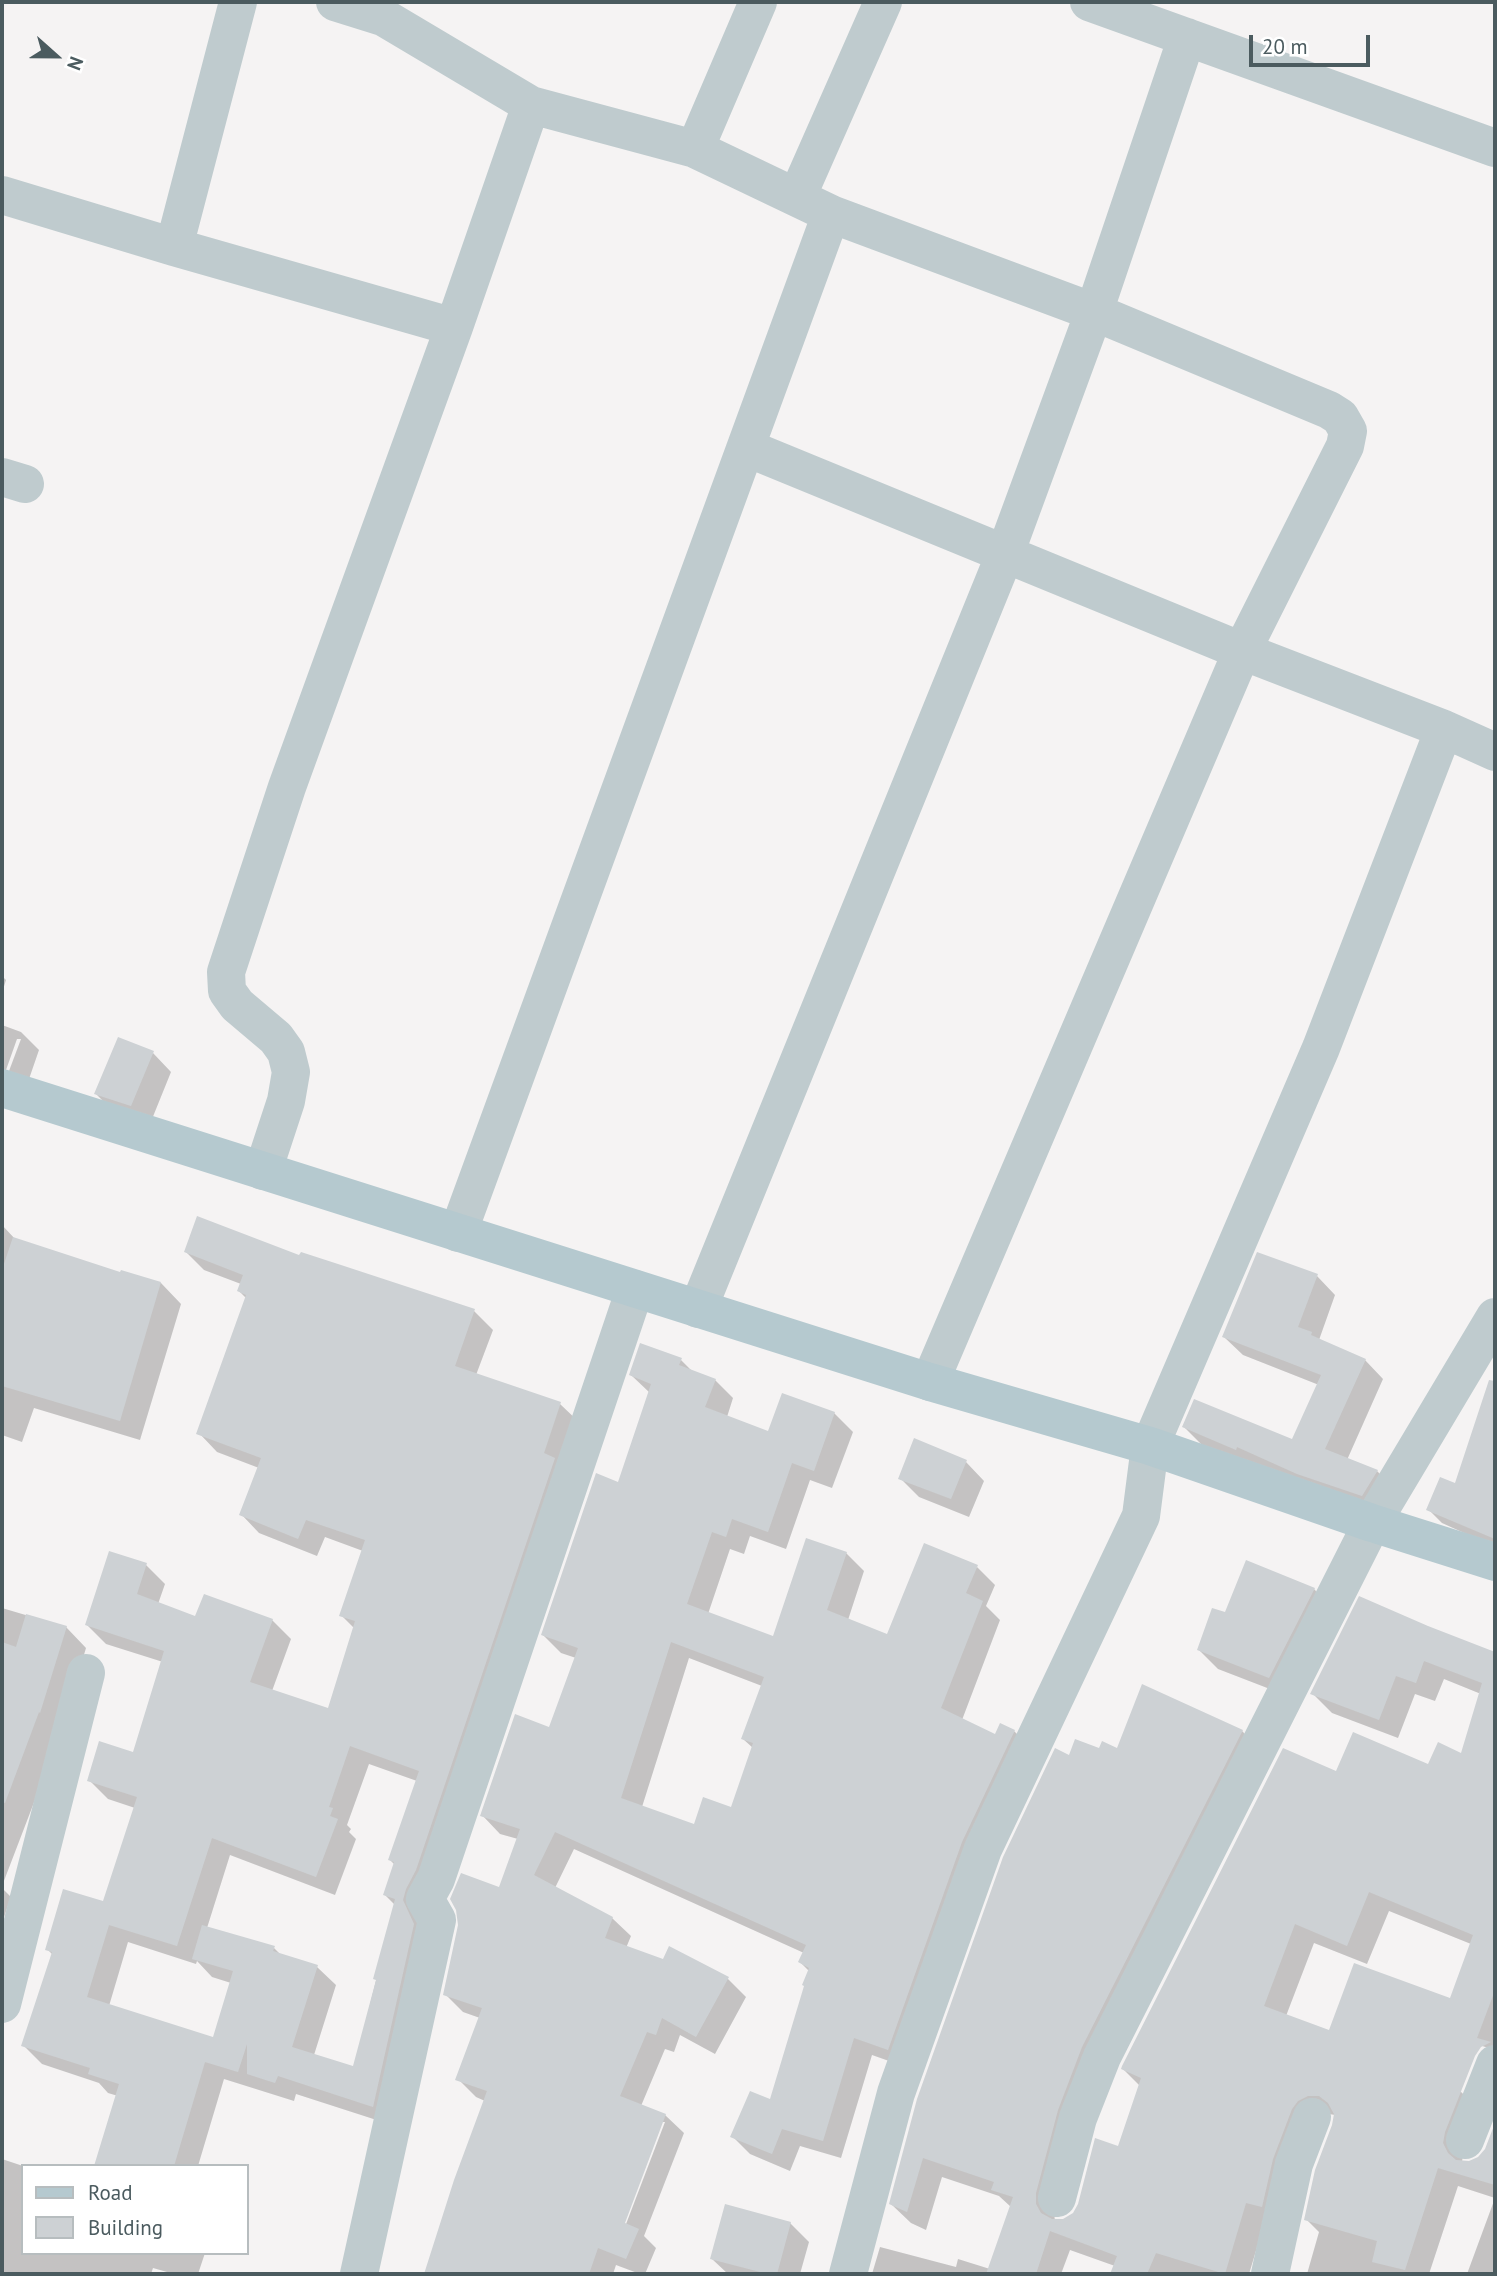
<!DOCTYPE html>
<style>
body{margin:0}
#map{position:relative;width:1497px;height:2276px;overflow:hidden;background:#f5f3f3;font-family:"PT Sans",sans-serif}
canvas{display:block}
.frame{position:absolute;inset:0;border:4px solid #4b5b5f;pointer-events:none}
.legend{position:absolute;left:21px;top:2164px;width:228px;height:91px;box-sizing:border-box;background:#fff;border:2px solid #b7bdbf;margin:0;padding:9px 12px;list-style:none;font-size:21px;color:#4b5b5f}
.legend li{display:flex;align-items:center;gap:14px;height:35px}
.legend b{width:35px;border:2px solid #b7bdbf}
.north{position:absolute;left:21px;top:21px;width:70px;height:70px;-webkit-text-stroke:5px #fff;paint-order:stroke;rotate:111deg;font-size:19px;font-weight:700;line-height:28px;text-align:center;color:#4b5b5f}
.north::after{content:'';display:block;margin:auto;width:24px;height:32px;background:#4b5b5f;clip-path:polygon(50% 0,100% 100%,50% 72%,0 100%)}
.scale{position:absolute;left:1249px;top:35px;width:121px;height:32px;box-sizing:border-box;border:4px solid #4b5b5f;border-top:0;padding-left:9px;font-size:21px;line-height:24px;white-space:nowrap;color:#4b5b5f;-webkit-text-stroke:5px #fff;paint-order:stroke}
</style>
<div id="map">
<canvas width="1497" height="2276"></canvas>
<div class="frame"></div>
<ul class="legend">
<li><b style="height:9px;background:#b5c9cf"></b>Road</li>
<li><b style="height:19px;background:#cdd1d4"></b>Building</li>
</ul>
<div class="north">N</div>
<div class="scale">20 m</div>
</div>
<script>
const context = document.querySelector('canvas').getContext('2d');
context.lineJoin = 'round';
function fillPath(path, color) { context.fillStyle = color; context.fill(path, 'evenodd'); }
const shape = rows => new Path2D(rows.map(r => 'M' + r).join(''));
function trace(path, color, width, dash) { context.strokeStyle = color; context.lineWidth = width; context.lineCap = dash ? 'butt' : 'round'; context.setLineDash(dash || []); context.stroke(path); }
fillPath(shape([
 [2,976,6,980,2,993],
 [2,1025,21,1032,39,1050,29,1079,2,1069],
 [17,1039,21,1039,9,1071,6,1070],
 [153,1053,171,1072,150,1124,115,1113,96,1094],
 [2,1225,16,1240,121,1275,161,1283,181,1304,140,1440,34,1408,22,1442,2,1435],
 [186,1252,301,1258,474,1311,493,1330,476,1375,560,1404,579,1422,434,1889,392,2125,296,2094,294,2101,224,2079,198,2166,96,2166,118,2096,108,2093,99,2083,42,2064,23,2045,53,1955,47,1949,104,1903,135,1808,108,1799,89,1780,134,1754,163,1662,106,1644,87,1625,146,1565,165,1584,158,1604,196,1618,272,1620,291,1639,272,1691,330,1710,355,1629,341,1615,363,1551,325,1537,317,1556,259,1533,241,1514,259,1468,217,1452,199,1433,246,1298,239,1291,241,1284,204,1270],
 [369,1764,417,1781,390,1860,395,1865,385,1895,395,1905,354,2068,314,2055,336,1985,317,1967,282,1956,274,1948,207,1928,230,1855,335,1895,356,1839,349,1832,351,1829,347,1825],
 [128,1942,196,1964,197,1961,212,1977,231,1983,214,2040,109,2006],
 [1317,1276,1335,1295,1319,1340,1365,1360,1383,1379,1347,1460,1377,1471,1396,1490,1381,1514,1203,1446,1184,1427,1293,1441,1319,1385,1243,1355,1224,1337],
 [681,1360,693,1372,715,1380,733,1398,727,1417,769,1433,783,1395,834,1413,853,1432,832,1488,810,1480,786,1549,750,1536,744,1554,730,1549,708,1614,774,1638,846,1553,864,1571,848,1620,888,1637,977,1567,995,1585,986,1606,1000,1620,962,1720,995,1736,1014,1731,1032,1749,906,2067,872,2055,841,2158,800,2146,790,2171,750,2154,732,2136,771,2102,810,1972,800,1962,804,1953,574,1849,555,1888,612,1918,631,1936,626,1948,664,1961,728,1979,746,1997,715,2054,680,2035,674,2052,665,2049,641,2106,665,2115,684,2133,644,2236,656,2248,645,2274,640,2274,616,2265,613,2274,426,2274,456,2180,485,2101,476,2097,458,2079,480,2018,463,2012,445,1994,460,1925,458,1909,500,1890,518,1839,500,1834,482,1815,550,1730,576,1658,561,1653,543,1635,619,1484,650,1393,631,1375],
 [689,1658,762,1686,743,1739,753,1748,732,1809,695,1826,642,1807],
 [661,2122,665,2122,623,2232,620,2231],
 [1480,1412,1495,1417,1495,1547,1442,1523,1428,1509,1456,1486],
 [966,1462,984,1481,969,1517,919,1497,900,1478],
 [1314,1589,1332,1608,1288,1696,1218,1669,1199,1650],
 [2,1608,66,1627,86,1648,61,1732,2,1886],
 [1428,1628,1495,1654,1495,1745,1491,1744,1481,1694,1444,1679,1435,1701,1415,1694,1398,1738,1332,1713,1312,1693],
 [1242,1731,1261,1750,1101,2067,1054,2213,1055,2221,1064,2221,1074,2214,1119,2149,1140,2086,1123,2069,1336,1774,1429,1766,1485,1767,1495,1777,1494,1824,1495,1825,1495,2050,1463,2040,1471,1944,1389,1911,1367,1964,1314,1943,1286,2016,1460,2091,1480,2110,1463,2152,1462,2163,1469,2163,1480,2158,1487,2149,1495,2128,1495,2274,1467,2274,1495,2198,1458,2186,1429,2274,1307,2274,1319,2232,1306,2219,1334,2125,1335,2115,1329,2114,1265,2221,1249,2274,1112,2274,1115,2266,1070,2250,1061,2274,872,2274,880,2247,956,2267,958,2259,990,2269,1011,2207,999,2196,942,2177,926,2230,911,2223,891,2204,1070,1757,1100,1751,1118,1750],
 [2,1888,11,1897,2,1923],
 [2,2159,23,2166,23,2253,205,2253,198,2274,174,2274,153,2268,151,2274,2,2274],
 [790,2223,809,2242,800,2274,728,2274,712,2259]
]), '#0003');
fillPath(shape([
 [118,1037,154,1051,131,1106,94,1094],
 [197,1216,299,1255,301,1252,338,1264,475,1309,455,1366,561,1402,544,1453,555,1458,416,1870,406,1889,403,1900,414,1924,373,2107,278,2076,275,2083,247,2074,247,2044,238,2072,205,2062,174,2166,94,2166,119,2084,88,2074,90,2068,21,2046,52,1952,45,1950,63,1889,103,1901,137,1797,87,1781,99,1741,133,1752,164,1651,85,1625,109,1551,147,1563,137,1594,195,1616,204,1594,273,1619,250,1682,328,1708,355,1621,339,1616,365,1540,306,1520,298,1539,239,1515,261,1458,196,1434,246,1295,237,1291,243,1275,184,1252],
 [350,1746,419,1771,388,1860,394,1862,383,1895,395,1899,373,1979,376,1980,353,2066,292,2047,318,1965,273,1951,275,1946,202,1925,192,1959,233,1971,213,2037,87,1997,109,1925,177,1946,212,1838,316,1877,338,1819,330,1816,333,1808,329,1807],
 [13,1237,120,1272,121,1270,161,1282,120,1421,2,1386,2,1270],
 [1257,1252,1318,1274,1298,1327,1312,1332,1311,1335,1366,1359,1325,1449,1378,1470,1362,1496,1297,1474,1237,1447,1236,1450,1182,1427,1194,1399,1292,1439,1321,1375,1222,1337],
 [640,1343,682,1358,679,1365,716,1379,705,1407,768,1431,782,1393,835,1412,814,1471,792,1463,768,1532,732,1519,726,1537,712,1532,687,1604,773,1636,806,1538,847,1552,827,1610,887,1634,924,1543,978,1565,966,1593,983,1601,941,1708,995,1734,1000,1723,1015,1730,962,1842,888,2050,854,2038,823,2141,782,2129,772,2154,730,2137,750,2091,770,2099,804,1986,802,1985,809,1968,798,1962,806,1945,555,1832,534,1875,613,1917,605,1938,663,1959,669,1946,729,1977,696,2037,662,2018,656,2035,647,2032,620,2096,666,2114,625,2223,639,2229,626,2259,598,2248,589,2274,424,2274,454,2180,487,2091,455,2080,482,2008,443,1995,458,1925,456,1910,450,1899,461,1873,499,1887,520,1829,480,1816,515,1714,549,1727,578,1648,541,1635,596,1473,618,1482,651,1384,629,1375],
 [671,1642,764,1677,741,1739,753,1743,731,1807,703,1797,694,1824,621,1798],
 [1489,1380,1495,1381,1495,1539,1426,1510,1440,1477,1455,1483],
 [914,1438,967,1460,951,1499,898,1479],
 [1246,1560,1315,1588,1269,1678,1197,1650,1212,1608,1225,1612],
 [1359,1596,1428,1626,1495,1652,1495,1990,1477,2038,1491,2042,1481,2047,1475,2056,1445,2132,1443,2143,1448,2153,1456,2160,1469,2161,1478,2157,1485,2149,1495,2123,1495,2185,1438,2168,1405,2270,1372,2262,1377,2241,1304,2220,1315,2170,1332,2125,1334,2114,1328,2103,1319,2096,1308,2096,1298,2101,1292,2109,1273,2159,1262,2207,1246,2203,1225,2274,1156,2253,1147,2274,1110,2274,1117,2256,1050,2231,1036,2274,986,2274,1013,2197,991,2190,994,2182,923,2158,907,2212,889,2204,917,2099,1003,1857,1055,1748,1069,1755,1075,1739,1099,1748,1102,1741,1117,1748,1142,1684,1243,1730,1082,2047,1058,2110,1036,2193,1036,2204,1041,2213,1052,2219,1063,2219,1073,2213,1078,2204,1095,2138,1118,2146,1141,2078,1121,2069,1122,2066,1283,1748,1336,1771,1353,1732,1428,1764,1438,1742,1461,1753,1482,1683,1424,1661,1416,1683,1396,1676,1379,1720,1310,1694],
 [1369,1892,1473,1935,1450,1998,1354,1963,1329,2030,1264,2006,1295,1924,1347,1946],
 [26,1614,67,1626,40,1713,39,1712,5,1803,2,1802,2,1642,16,1647],
 [725,2204,791,2222,777,2274,768,2274,710,2259]
]), '#cdd1d4');
trace(shape([
 [1089,2,1495,148],
 [531,105,695,149],
 [2,195,174,247,454,327],
 [797,197,883,2],
 [831,214,1094,312,1329,410,1340,417,1348,431,1345,446,1242,651,930,1382],
 [174,247,238,2],
 [747,448,1242,651,1444,729,1495,752],
 [2,477,25,484],
 [263,1171,286,1101,291,1072,286,1052,276,1038,237,1005,227,991,226,972,287,787,454,327,531,105,383,17,335,2],
 [458,1233,831,214,695,149,758,2],
 [698,1309,1005,554,1094,312,1187,37],
 [2,2004,86,1673],
 [1465,2140,1495,2064],
 [1057,2198,1078,2118,1102,2057,1372,1523,1495,1317],
 [359,2274,437,1920,425,1899,436,1879,635,1289],
 [848,2274,896,2093,983,1849,1141,1516,1150,1446,1321,1048,1444,729],
 [1270,2274,1294,2164,1312,2117]
]), '#bfcbce', 38);
trace(shape([
 [2,1088,930,1382,1150,1446,1372,1523,1495,1562]
]), '#b5c9cf', 38);
</script>
